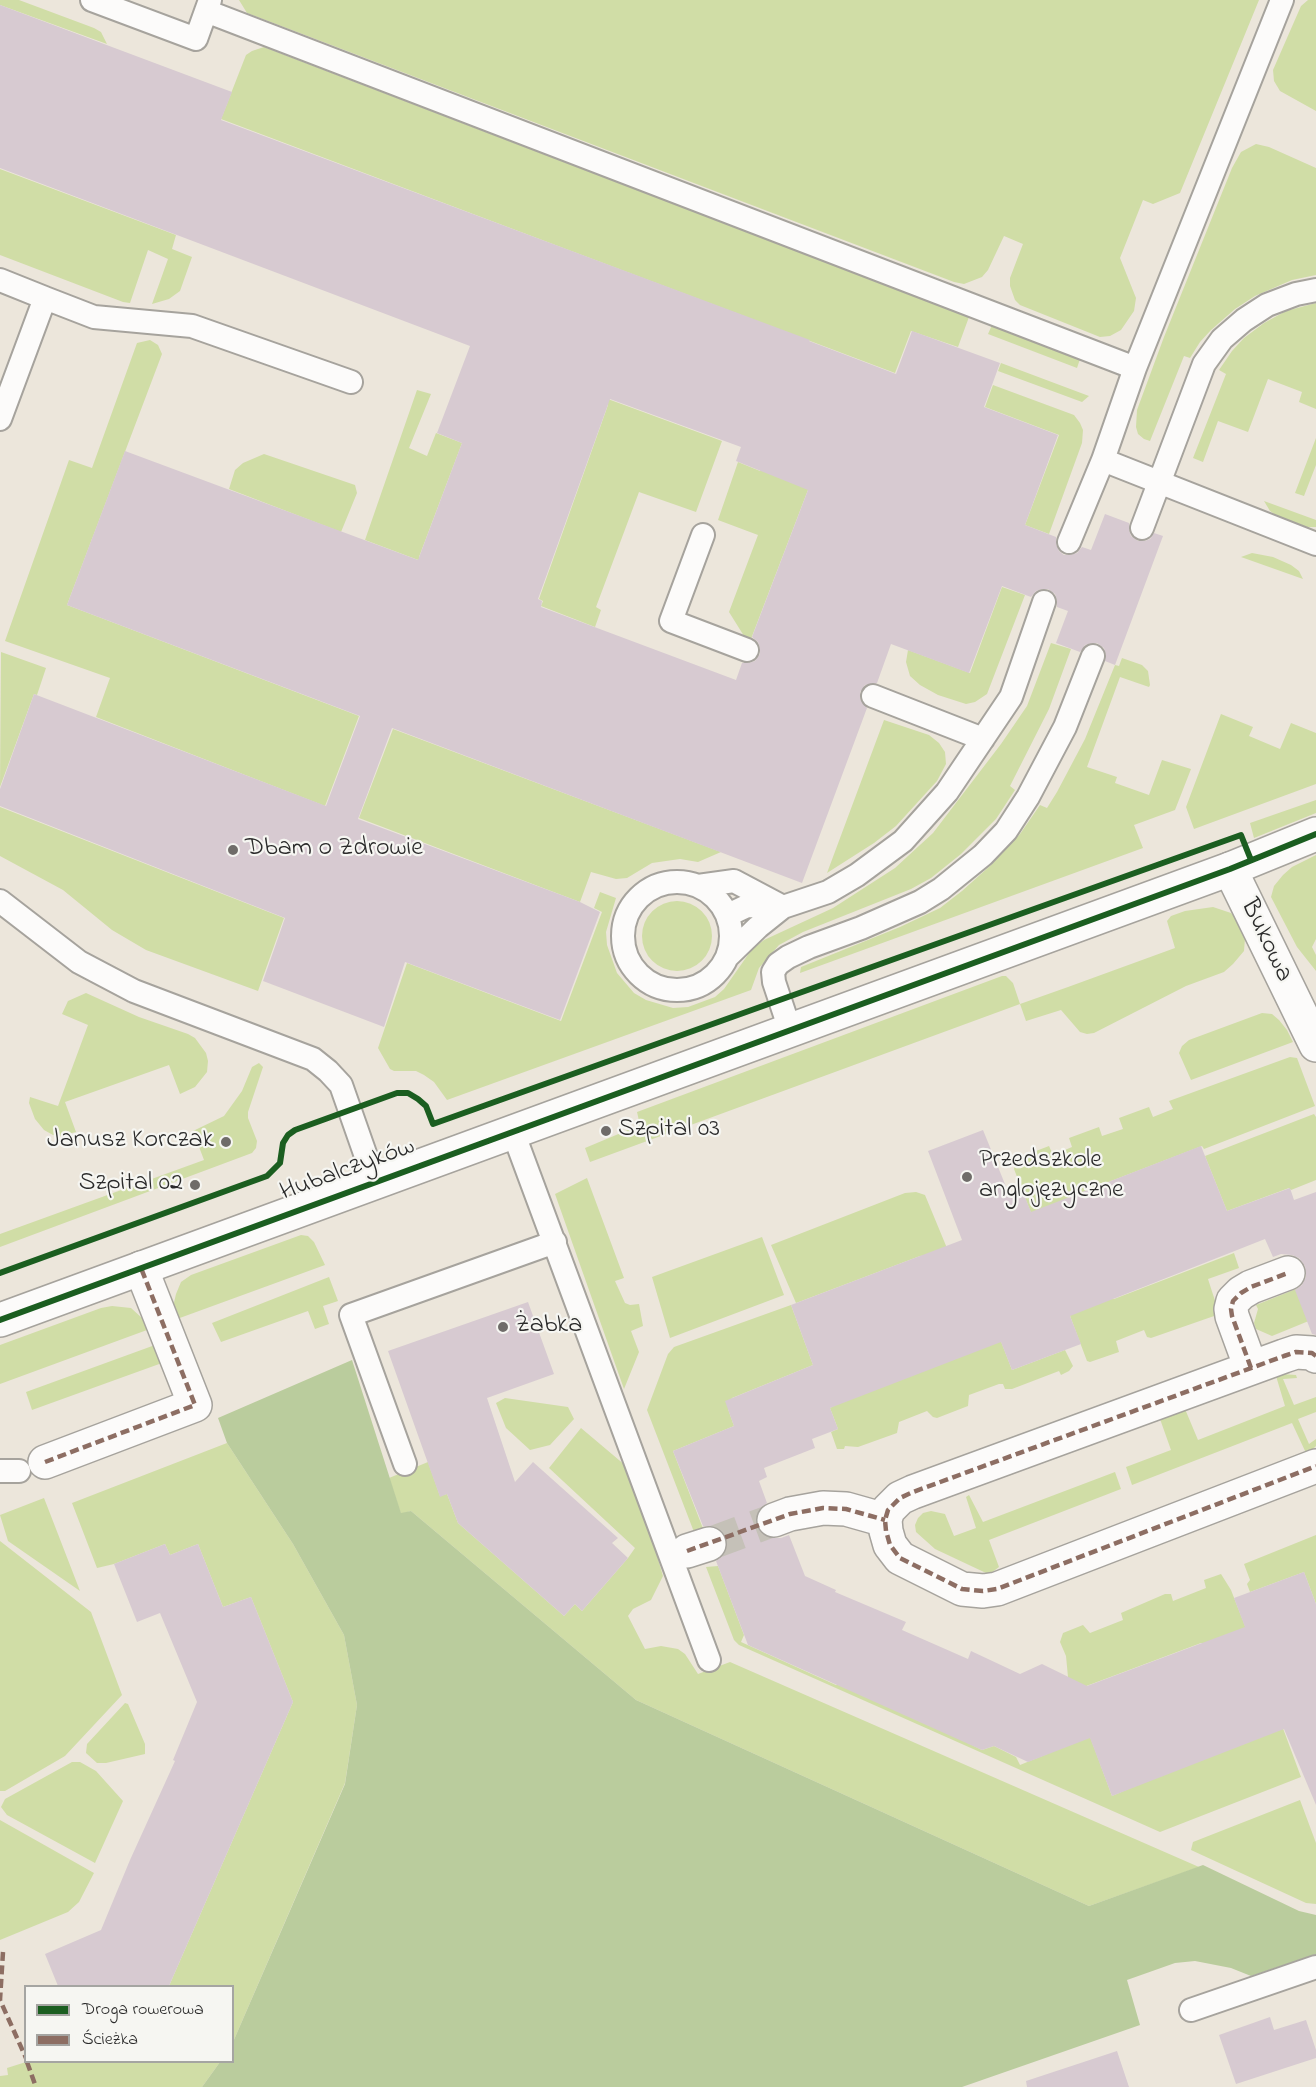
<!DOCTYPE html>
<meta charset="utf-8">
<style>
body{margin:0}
#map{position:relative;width:1316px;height:2087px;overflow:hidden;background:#ece6db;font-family:"Indie Flower",sans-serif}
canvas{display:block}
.legend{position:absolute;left:24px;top:1985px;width:210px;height:78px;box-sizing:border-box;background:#f6f6f2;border:2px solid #a5a5a2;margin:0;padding:8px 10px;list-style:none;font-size:18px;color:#2b2b2b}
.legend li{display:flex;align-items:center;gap:12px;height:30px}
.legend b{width:30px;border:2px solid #a5a5a2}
</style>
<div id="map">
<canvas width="1316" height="2087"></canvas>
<ul class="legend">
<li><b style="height:8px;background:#1b5e20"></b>Droga rowerowa</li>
<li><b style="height:8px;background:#8d6e63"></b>Ścieżka</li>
</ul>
</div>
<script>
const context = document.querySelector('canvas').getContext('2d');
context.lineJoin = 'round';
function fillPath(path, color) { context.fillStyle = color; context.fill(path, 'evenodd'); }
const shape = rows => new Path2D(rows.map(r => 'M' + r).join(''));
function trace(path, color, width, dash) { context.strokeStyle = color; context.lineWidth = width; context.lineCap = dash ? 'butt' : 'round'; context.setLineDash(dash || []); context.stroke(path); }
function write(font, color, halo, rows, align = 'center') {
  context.font = font + ' "Indie Flower",sans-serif'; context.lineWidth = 4.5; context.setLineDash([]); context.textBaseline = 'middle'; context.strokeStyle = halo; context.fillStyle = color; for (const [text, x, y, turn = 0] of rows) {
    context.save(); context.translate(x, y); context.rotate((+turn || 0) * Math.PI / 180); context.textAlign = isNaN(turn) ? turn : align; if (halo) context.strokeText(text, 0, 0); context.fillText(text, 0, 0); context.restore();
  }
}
fillPath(shape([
 [0,0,19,0,94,28,101,32,107,44,0,5],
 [239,0,1259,0,1180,193,1153,204,1143,200,1120,258,1136,298,1134,311,1121,330,1110,336,1100,337,1020,305,1015,300,1010,286,1010,278,1023,244,1004,236,988,270,982,277,964,284,954,282,247,13],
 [1308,0,1316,0,1316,111,1280,91,1274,81,1273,70,1301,6],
 [264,47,969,317,958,347,911,331,895,373,221,119,246,55,252,51],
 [1256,144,1269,147,1316,168,1316,275,1292,280,1255,296,1235,309,1211,330,1200,342,1190,358,1184,356,1150,441,1144,439,1138,434,1136,427,1137,410,1164,337,1232,168,1241,152],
 [0,169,176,235,172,249,192,257,180,291,169,299,152,304,168,259,148,250,130,303,123,302,0,255],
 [1316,303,1316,409,1299,402,1302,392,1268,379,1248,432,1218,421,1203,462,1193,458,1226,374,1219,370,1232,351,1244,338,1264,323,1286,311],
 [992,325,1080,359,1077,368,988,334],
 [150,340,158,345,162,354,67,605,359,716,325,806,96,717,110,678,5,641,69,460,92,468,137,343],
 [1001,363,1089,396,1082,402,998,371],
 [993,385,1074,415,1080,423,1083,430,1082,443,1049,534,1025,525,1059,435,985,407],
 [417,390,431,394,409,448,427,456,436,433,462,443,419,557,421,561,365,540],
 [597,395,722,441,696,512,639,492,596,607,601,610,595,627,541,606,543,601,539,599,608,405],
 [1316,438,1316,465,1304,496,1295,493],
 [264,454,355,485,357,493,341,532,229,489,235,470,243,463],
 [738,462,760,471,763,464,811,482,751,639,744,636,729,612,758,535,718,520],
 [1264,501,1316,520,1316,527,1307,527,1277,516,1270,511],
 [1252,553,1273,557,1291,565,1299,571,1303,579,1241,557],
 [1002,587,1025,595,987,694,975,702,966,704,938,695,920,685,910,676,906,662,908,650,970,673],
 [1051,643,1071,649,1049,709,1010,786,1015,790,996,819,961,854,931,878,911,889,803,932,779,945,759,968,751,990,447,1100,434,1082,424,1075,416,1071,394,1071,390,1069,378,1048,407,963,561,1021,602,912,594,908,600,892,616,898,606,932,607,945,617,973,634,993,646,1000,673,1008,688,1007,715,997,724,989,752,949,764,940,833,908,895,868,933,833,1001,744,1027,706],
 [1,652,46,668,37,695,34,694,0,787],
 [1122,658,1142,665,1148,671,1150,685,1149,687,1120,677,1087,767,1117,777,1115,783,1149,795,1162,760,1191,769,1175,810,1134,825,1143,848,800,973,801,967,900,927,940,908,962,891,991,865,1020,834,1040,805,1047,808,1057,792,1085,739,1115,665,1119,666],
 [1221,714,1253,727,1249,736,1280,749,1291,723,1316,733,1316,784,1194,829,1186,807],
 [884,720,929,735,939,743,945,752,946,764,937,781,896,826,874,843,827,873],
 [393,729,721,852,698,862,680,859,652,863,627,878,616,879,591,872,580,902,359,818],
 [1316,800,1316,813,1254,838,1250,823],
 [0,807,284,918,258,991,146,950,112,930,63,890,0,856],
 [1316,855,1316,939,1312,947,1316,955,1316,971,1297,947,1271,897,1274,886,1283,875,1292,867],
 '642 936a35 35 0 1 1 70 0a35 35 0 1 1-70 0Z',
 [1213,907,1231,913,1242,925,1245,938,1244,951,1233,964,1224,972,1186,986,1094,1033,1087,1034,1080,1032,1061,1010,1026,1021,1020,1004,590,1162,585,1148,640,1125,637,1112,1002,976,1006,976,1013,983,1020,1004,1068,987,1175,948,1167,921,1171,916,1185,911],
 [86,993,139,1017,188,1034,195,1038,206,1053,208,1061,207,1072,195,1087,180,1094,169,1065,65,1102,76,1132,60,1136,53,1135,44,1130,35,1119,29,1103,30,1097,58,1106,88,1025,62,1014,68,1001],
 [1262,1013,1272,1014,1279,1020,1287,1030,1293,1042,1191,1080,1179,1053,1182,1046,1189,1040],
 [1290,1057,1297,1058,1315,1106,1204,1149,1202,1146,1072,1196,1041,1239,1014,1169,1015,1159,1049,1146,1053,1155,1072,1147,1069,1138,1099,1127,1102,1136,1123,1129,1119,1118,1149,1107,1153,1117,1173,1109,1169,1101],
 [259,1063,263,1067,248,1112,248,1118,257,1141,256,1148,252,1153,0,1247,0,1234,204,1160,193,1131,224,1116,242,1091,252,1067],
 [1314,1114,1316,1117,1316,1180,1291,1190,1289,1188,1227,1211,1205,1156],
 [587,1178,624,1278,615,1281,625,1303,630,1305,639,1304,643,1326,631,1331,639,1352,624,1389,555,1194],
 [916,1192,925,1195,949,1253,920,1256,796,1303,771,1245,905,1193],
 [301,1235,308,1236,314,1242,325,1265,177,1319,173,1307,176,1294,181,1282,191,1275],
 [762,1237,784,1295,670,1338,652,1277],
 [1234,1253,1239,1268,1208,1279,1218,1310,1217,1315,1151,1338,1147,1337,1144,1330,1116,1341,1119,1352,1090,1362,1087,1361,1061,1292,1114,1299],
 [329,1277,338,1301,323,1306,329,1324,315,1329,308,1311,221,1342,212,1323],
 [1316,1281,1316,1318,1272,1336,1256,1329,1254,1323,1258,1309,1256,1305],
 [791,1305,813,1365,732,1398,728,1409,734,1426,673,1451,704,1531,694,1532,647,1410,668,1354,674,1347],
 [112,1306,131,1308,142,1318,147,1330,0,1384,0,1345,101,1308],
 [992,1318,1012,1370,1065,1350,1073,1366,1069,1371,1061,1375,1059,1371,1012,1389,1005,1389,1003,1384,999,1384,969,1395,968,1406,937,1418,933,1417,927,1411,899,1422,897,1433,858,1447,845,1446,844,1449,837,1449,831,1432,838,1429,830,1408],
 [155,1345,162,1363,32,1410,26,1392],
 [1281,1374,1296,1375,1297,1378,1283,1379,1294,1405,1316,1397,1316,1412,1298,1419,1309,1444,1316,1439,1316,1446,1314,1448,1306,1453,1292,1423,1132,1485,1126,1467,1171,1450,1160,1419,1185,1409,1198,1440,1285,1406,1276,1376],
 [505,1398,568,1407,574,1419,550,1445,530,1450,506,1428,496,1403],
 [581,1428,632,1471,663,1576,651,1600,633,1609,628,1616,645,1649,661,1646,678,1649,685,1654,698,1674,730,1662,1199,1867,1089,1906,636,1700,411,1511,401,1514,389,1478,428,1462,440,1496,447,1494,458,1523,564,1616,575,1604,582,1611,628,1558,635,1548,549,1468],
 [227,1443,293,1544,344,1635,357,1705,345,1783,233,2042,232,1986,169,1986,293,1702,251,1597,223,1607,198,1544,170,1555,165,1544,114,1564,97,1568,72,1503],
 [1115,1472,1121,1489,989,1540,999,1567,991,1573,986,1573,935,1549,916,1532,915,1525,918,1518,923,1513,931,1511,945,1514,954,1536,976,1528,966,1497,969,1495,983,1522],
 [44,1498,51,1516,80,1591,8,1541,0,1515],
 [1316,1535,1316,1604,1304,1572,1250,1592,1247,1584,1250,1580,1244,1564],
 [0,1541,91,1612,122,1695,65,1756,5,1791,0,1791],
 [718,1566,744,1635,741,1642,836,1685,847,1681,982,1750,994,1746,1016,1757,1020,1765,1047,1754,1088,1731,1112,1796,1281,1723,1301,1777,1160,1832,739,1645,734,1640,706,1567],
 [1221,1574,1231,1590,1254,1649,1201,1643,1073,1691,1068,1677,1066,1656,1060,1642,1063,1633,1083,1625,1090,1633,1123,1620,1121,1613,1165,1594,1171,1594,1173,1601,1206,1588,1204,1580],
 [125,1703,128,1704,145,1744,145,1754,106,1763,97,1763,86,1753,87,1744],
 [72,1762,80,1762,96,1771,123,1801,95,1863,7,1815,1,1807,5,1799],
 [1300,1800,1316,1843,1316,1904,1306,1903,1191,1850,1193,1842],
 [0,1820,94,1873,79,1902,68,1912,0,1940],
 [26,2062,220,2062,202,2087,0,2087,0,2076,8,2075,7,2068]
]), '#d0dda6');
fillPath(shape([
 [352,1360,401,1513,411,1511,636,1700,1089,1906,1203,1865,1299,1911,1316,1915,1316,1954,1251,1976,1231,1968,1195,1961,1175,1963,1127,1980,1140,2025,962,2087,202,2087,220,2062,232,2062,233,2042,345,1784,357,1705,344,1635,293,1544,227,1443,218,1418]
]), '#bacc9d');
fillPath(shape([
 [0,5,232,92,221,120,810,340,809,341,896,374,912,331,1000,363,984,407,1058,435,1025,525,1056,537,1056,544,1059,551,1064,555,1070,555,1077,553,1082,547,1091,550,1105,514,1129,523,1129,530,1131,536,1138,541,1145,541,1150,539,1154,533,1163,536,1115,665,1105,661,1106,655,1104,648,1097,643,1092,643,1085,645,1080,652,1056,643,1068,611,1057,607,1057,600,1055,594,1048,589,1042,589,1036,591,1031,597,1002,586,969,673,891,644,877,683,865,685,860,692,860,699,867,708,802,883,392,728,358,819,580,902,600,912,560,1020,405,962,384,1027,263,981,285,918,0,806,0,789,34,694,326,806,360,716,67,605,125,451,418,560,462,443,437,433,470,346,0,168],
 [610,399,741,447,736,461,808,490,752,637,758,642,760,648,760,654,755,661,749,663,742,663,736,680,541,607,542,601,538,599],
 [983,1130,1009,1194,1022,1190,1031,1212,1201,1146,1227,1211,1290,1188,1294,1200,1316,1192,1316,1335,1312,1334,1295,1290,1302,1285,1306,1277,1305,1266,1299,1258,1292,1255,1281,1254,1273,1257,1265,1239,1070,1316,1081,1344,1012,1370,1001,1342,830,1408,838,1429,812,1439,815,1448,764,1468,767,1477,759,1481,767,1503,760,1508,756,1516,757,1527,762,1534,770,1538,781,1538,789,1535,805,1576,836,1590,835,1592,906,1622,902,1630,968,1659,971,1651,1020,1674,1042,1664,1087,1686,1245,1627,1234,1598,1304,1572,1316,1604,1316,1805,1284,1729,1112,1796,1090,1738,1028,1762,994,1746,982,1750,748,1645,716,1561,723,1556,727,1549,727,1538,721,1530,714,1526,703,1526,673,1451,734,1426,725,1401,813,1365,791,1305,962,1240,928,1151],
 [528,1302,554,1374,487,1398,515,1482,533,1462,618,1538,612,1543,628,1558,582,1611,575,1604,564,1616,458,1523,447,1494,440,1497,388,1351],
 [165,1544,170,1555,198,1544,223,1607,251,1597,293,1702,169,1986,58,1986,45,1954,101,1930,130,1860,175,1761,173,1760,197,1702,160,1613,137,1622,114,1564],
 [1270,2017,1274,2030,1306,2020,1316,2050,1316,2058,1236,2084,1219,2035],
 [1117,2051,1129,2087,1027,2087,1026,2081]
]), '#d7cad1');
trace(shape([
 [709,1544,774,1520]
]), '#c5c1b8', 33, [33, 16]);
const service = shape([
 [92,0,196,39,210,0],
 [1282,0,1135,368,1103,460,1316,544],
 [206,11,1135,368],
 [0,280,45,298,0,419],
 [45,298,94,317,192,326,351,382],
 [1142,528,1204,364,1222,339,1244,320,1267,305,1296,294,1316,290],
 [703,535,671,621,747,650],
 [1069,542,1103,460],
 [873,696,983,739],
 '623 936a54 54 0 1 1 108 0a54 54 0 1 1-108 0Z',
 [698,886,734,881,783,907,828,892,857,875,903,841,947,792,1011,697,1044,602],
 [0,901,79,962,134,991,313,1059,328,1071,341,1085,375,1182],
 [727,957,758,927,783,907,747,906,728,915],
 [790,1030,774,982,773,972,778,964,788,957,809,947,861,928,920,902,941,889,983,855,1006,831,1028,797,1065,727,1093,656],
 [513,1132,709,1660],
 [405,1464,351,1315,555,1242],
 [0,1471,19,1471],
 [1191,2010,1316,1967]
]);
const minor = shape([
 [1230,869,1316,1045],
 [1316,1356,1312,1353,1296,1352,1284,1356,913,1492,900,1498,888,1510,885,1520,886,1531,890,1545,900,1558,962,1589,983,1591,997,1589,1316,1466],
 [1251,1368,1232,1316,1231,1309,1233,1301,1241,1293,1251,1287,1288,1273],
 [45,1462,195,1405,141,1268],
 [774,1520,790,1514,823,1508,846,1509,885,1520],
 [687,1551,709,1544]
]);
const tertiary = shape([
 [0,1320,1230,869,1316,834]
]);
trace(service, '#a6a39d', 26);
trace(minor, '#a6a39d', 36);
trace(tertiary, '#a6a39d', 36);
trace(service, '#fcfbfa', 22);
trace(minor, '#fcfbfa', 33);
trace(tertiary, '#fcfbfa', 33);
trace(shape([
 [1316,1356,1312,1353,1296,1352,1284,1356,913,1492,900,1498,888,1510,885,1520,886,1531,890,1545,900,1558,962,1589,983,1591,997,1589,1316,1466],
 [1251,1368,1232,1316,1231,1309,1233,1301,1241,1293,1251,1287,1288,1273],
 [45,1462,195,1405,141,1268],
 [687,1551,790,1514,823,1508,846,1509,885,1520],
 [3,1952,0,2000,26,2058],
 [27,2062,36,2087]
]), '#8d6e63', 4.5, [9, 4.5]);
trace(shape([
 [0,1273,267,1176,280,1163,283,1143,288,1135,295,1130,397,1093,408,1093,418,1099,426,1106,433,1124,1241,835,1251,860],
 [0,1320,1230,869,1316,834]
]), '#1b5e20', 6);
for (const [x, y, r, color] of [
 [233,850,6,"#6f6c69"],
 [606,1131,6,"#6f6c69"],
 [226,1142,6,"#6f6c69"],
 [967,1177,6,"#6f6c69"],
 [195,1185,6,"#6f6c69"],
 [503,1327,6,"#6f6c69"]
]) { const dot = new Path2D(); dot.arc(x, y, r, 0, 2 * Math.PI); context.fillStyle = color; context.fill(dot); trace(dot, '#f6f6f2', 2); }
write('26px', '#2b2b2b', '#f6f6f2', [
 ["Dbam o Zdrowie",245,850],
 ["Szpital 03",618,1131],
 ["Janusz Korczak",214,1142,"right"],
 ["Przedszkole",979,1162],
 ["anglojęzyczne",979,1192],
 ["Szpital 02",183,1185,"right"],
 ["Żabka",515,1327]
], 'left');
write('26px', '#2b2b2b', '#f6f6f2', [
 ["Bukowa",1265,941,64],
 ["Hubalczyków",348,1171,-20]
]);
</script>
